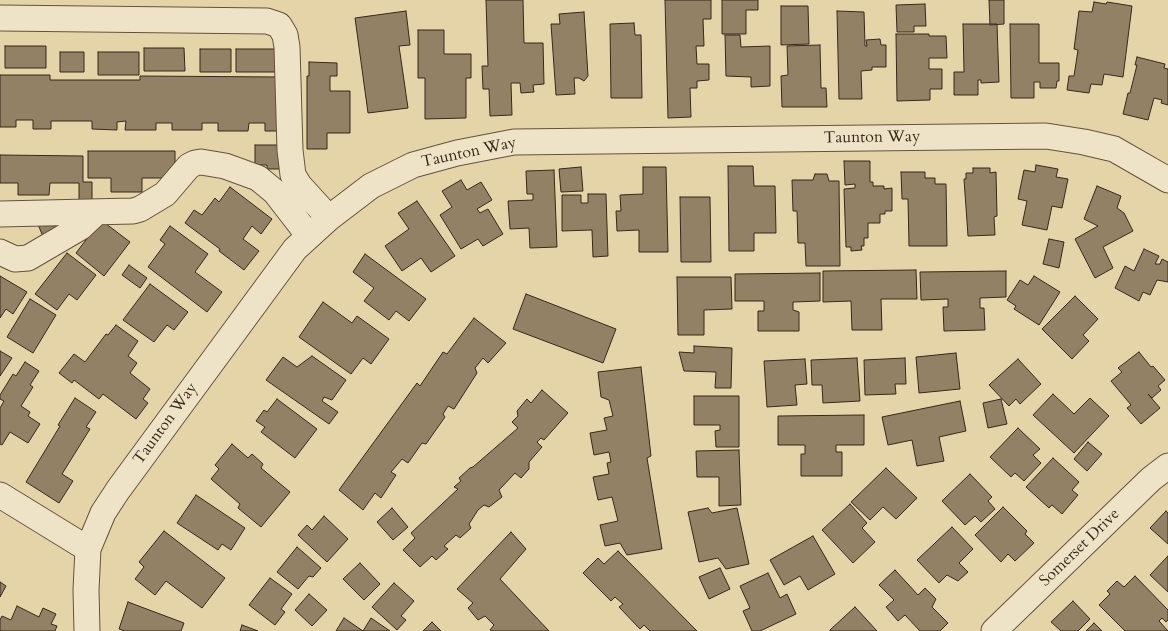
<!DOCTYPE html>
<style>
body{margin:0}
canvas{display:block;background:#e6d4a9}
</style>
<canvas width="1168" height="631"></canvas>
<script>
const context = document.querySelector('canvas').getContext('2d');
context.lineJoin = 'round';
function fillPath(path, color) { context.fillStyle = color; context.fill(path, 'evenodd'); }
const shape = rows => new Path2D(rows.map(r => 'M' + r).join(''));
function trace(path, color, width, dash) { context.strokeStyle = color; context.lineWidth = width; context.lineCap = dash ? 'butt' : 'round'; context.setLineDash(dash || []); context.stroke(path); }
function write(font, color, halo, rows, align = 'center') {
  context.font = font + ' Cardo,serif'; context.lineWidth = 4; context.setLineDash([]); context.textBaseline = 'middle'; context.strokeStyle = halo; context.fillStyle = color; for (const [text, x, y, turn = 0] of rows) {
    context.save(); context.translate(x, y); context.rotate((+turn || 0) * Math.PI / 180); context.textAlign = isNaN(turn) ? turn : align; if (halo) context.strokeText(text, 0, 0); context.fillText(text, 0, 0); context.restore();
  }
}
const building = shape([
 [486,0,523,0,524,43,543,43,544,84,533,85,534,92,521,93,520,83,511,83,512,115,490,116,489,89,483,89,482,66,488,66,486,0],
 [665,0,711,0,711,19,703,19,704,46,696,46,697,64,709,64,709,80,697,81,697,88,690,88,691,117,668,118,665,0],
 [722,0,758,0,758,10,746,10,746,34,722,34,722,0],
 [989,0,1004,0,1004,24,990,25,989,0],
 [1094,2,1106,4,1107,2,1132,6,1123,77,1104,74,1102,85,1091,84,1089,93,1067,90,1069,76,1074,76,1078,50,1074,49,1079,11,1092,12,1094,2],
 [925,4,926,26,914,26,914,32,897,32,896,5,925,4],
 [781,6,808,6,809,44,781,45,781,6],
 [406,11,410,45,399,46,408,108,368,113,355,18,406,11],
 [837,11,864,12,865,46,867,46,866,40,880,39,881,45,886,45,886,67,872,67,872,70,861,71,862,99,839,99,837,11],
 [584,12,588,76,584,81,579,78,574,78,575,94,556,95,551,24,560,24,559,14,584,12],
 [634,23,635,35,641,35,642,98,611,98,610,24,634,23],
 [963,24,997,24,999,82,981,83,981,80,978,80,978,95,954,95,954,72,964,72,963,24],
 [1010,24,1039,24,1039,63,1059,63,1059,81,1057,81,1056,88,1040,88,1040,82,1034,82,1034,98,1011,98,1010,24],
 [418,30,444,30,444,54,471,54,471,78,466,78,466,118,425,119,425,78,418,78,418,30],
 [896,34,929,34,929,36,946,36,947,58,929,58,929,69,942,69,942,89,930,89,930,100,897,101,896,34],
 [725,35,740,35,741,47,770,46,770,86,751,87,751,77,726,76,725,35],
 [820,45,821,88,826,88,827,107,782,107,781,76,788,75,787,46,820,45],
 [5,46,46,46,46,68,5,68,5,46],
 [144,48,184,48,185,71,144,71,144,48],
 [200,49,231,49,231,72,200,72,200,49],
 [236,49,276,49,276,72,236,72,236,49],
 [60,52,84,52,84,72,60,72,60,52],
 [98,52,139,52,139,75,98,75,98,52],
 [1137,57,1165,64,1164,68,1168,69,1168,105,1161,103,1162,100,1154,98,1148,120,1123,114,1128,93,1130,93,1137,65,1135,65,1137,57],
 [309,62,337,63,337,76,330,76,330,91,350,91,350,133,327,133,327,149,307,149,307,76,309,76,309,62],
 [0,75,50,75,50,80,140,80,140,76,281,77,281,131,265,131,265,123,249,123,248,131,218,131,218,123,202,123,202,130,172,130,172,123,156,123,156,130,125,130,126,121,117,122,117,130,92,129,92,121,51,121,51,129,33,129,33,120,16,120,16,127,0,127,0,75],
 [255,145,282,145,282,169,267,169,267,165,255,165,255,145],
 [88,151,175,151,175,178,142,178,142,192,111,192,111,178,88,178,88,151],
 [0,155,83,156,83,182,92,182,92,204,79,204,79,183,50,183,49,195,18,195,18,183,0,183,0,155],
 [844,161,870,161,870,182,873,182,873,186,884,186,884,189,892,188,892,211,885,211,885,214,880,214,880,223,868,223,868,238,864,238,864,246,861,246,862,250,851,251,851,247,846,247,844,189,855,188,855,184,845,185,844,161],
 [1036,165,1058,169,1056,177,1068,179,1062,208,1052,206,1047,230,1022,225,1027,201,1018,199,1024,170,1035,172,1036,165],
 [728,166,753,166,754,186,775,186,776,233,754,233,754,251,729,251,728,166],
 [581,167,583,191,561,192,559,169,581,167],
 [643,167,666,167,668,252,639,252,639,230,617,231,616,211,621,211,620,195,643,194,643,167],
 [973,168,990,168,990,173,996,172,997,216,994,217,995,235,968,236,964,179,966,179,966,173,973,173,973,168],
 [554,170,557,247,530,248,529,228,510,229,508,201,533,200,533,194,527,194,526,171,554,170],
 [901,172,925,172,925,178,935,178,935,184,946,184,947,246,909,246,908,199,902,199,901,172],
 [815,174,827,174,829,181,839,181,840,266,806,266,805,243,798,243,797,211,793,211,792,180,813,180,815,174],
 [461,180,467,190,481,182,492,200,477,209,480,213,488,209,503,234,483,246,478,239,461,249,440,215,452,207,442,191,461,180],
 [1097,186,1121,196,1117,208,1124,213,1133,231,1103,247,1113,268,1095,278,1075,239,1098,226,1084,219,1097,186],
 [230,187,272,219,261,234,252,226,243,239,259,251,244,270,219,251,220,249,185,223,194,210,202,215,215,198,219,202,230,187],
 [588,194,606,194,608,256,593,257,592,230,562,231,562,195,581,195,581,203,588,203,588,194],
 [680,197,710,197,711,262,681,262,680,197],
 [417,201,455,256,431,272,421,258,402,271,385,246,409,229,398,213,417,201],
 [52,216,59,232,44,239,37,222,52,216],
 [101,220,130,242,104,276,76,253,101,220],
 [170,226,208,254,195,272,222,292,207,312,148,267,165,244,160,240,170,226],
 [1049,239,1064,242,1059,268,1043,264,1049,239],
 [1144,249,1159,256,1155,264,1160,264,1162,259,1168,262,1168,282,1157,280,1150,295,1143,292,1139,301,1115,288,1125,266,1134,271,1144,249],
 [67,253,96,275,77,300,69,294,57,310,35,294,67,253],
 [365,254,426,299,409,321,396,311,389,320,364,301,374,288,353,272,365,254],
 [129,265,147,278,140,288,122,275,129,265],
 [916,270,917,299,881,299,882,330,852,330,851,301,823,302,823,271,916,270],
 [1006,271,1006,297,980,298,980,308,984,308,985,330,944,331,943,307,948,307,948,299,921,300,920,272,1006,271],
 [820,273,820,301,793,302,793,310,799,312,799,331,758,331,758,311,764,311,764,301,735,301,735,274,820,273],
 [0,276,27,292,13,314,6,309,0,318,0,276],
 [1034,276,1060,292,1039,325,1014,309,1016,306,1007,300,1020,280,1028,285,1034,276],
 [677,277,731,277,732,309,704,310,704,335,678,335,677,277],
 [150,284,188,312,174,330,167,325,154,342,123,320,150,284],
 [526,294,616,329,603,363,513,329,526,294],
 [1075,296,1098,319,1083,335,1089,341,1072,359,1042,329,1075,296],
 [30,299,56,315,33,353,7,337,30,299],
 [323,302,352,323,357,316,389,339,371,364,363,358,351,374,299,337,323,302],
 [474,318,506,343,488,363,483,358,475,368,477,373,454,409,448,406,443,414,445,417,426,444,422,443,408,463,402,459,391,472,396,475,381,498,375,493,363,510,339,490,417,383,420,386,443,352,447,354,474,318],
 [116,325,138,341,128,356,137,363,130,373,150,389,143,399,148,403,136,419,103,394,99,399,74,380,72,383,59,373,74,354,85,362,106,334,108,335,116,325],
 [694,346,732,348,731,388,715,388,716,372,684,371,679,352,694,353,694,346],
 [0,351,12,358,0,376,0,351],
 [1139,352,1151,367,1153,366,1165,380,1158,386,1161,390,1152,398,1148,394,1160,408,1141,424,1127,408,1131,405,1111,381,1122,372,1118,368,1139,352],
 [956,353,960,389,919,393,916,357,956,353],
 [312,356,346,380,332,400,324,397,322,401,338,412,329,424,266,380,283,357,297,367,312,356],
 [857,358,860,401,823,403,822,385,812,385,811,360,857,358],
 [905,358,906,384,895,384,896,394,865,395,864,360,905,358],
 [805,359,807,384,795,385,797,405,767,407,764,361,805,359],
 [1018,359,1041,384,1020,404,1016,399,1009,406,989,385,1018,359],
 [25,362,39,371,30,385,33,387,21,406,30,412,28,416,40,424,28,443,10,432,2,445,0,444,0,408,4,401,0,399,0,395,13,374,16,376,25,362],
 [641,367,651,456,647,458,662,549,627,555,620,543,605,546,600,525,618,521,612,497,598,500,593,477,609,474,607,463,611,462,609,452,594,455,590,433,607,430,604,418,613,416,609,400,601,397,598,372,641,367],
 [542,390,568,413,544,440,541,438,537,442,542,447,529,462,529,469,521,478,515,473,499,490,502,497,489,507,484,505,478,510,469,524,471,528,460,538,456,535,444,546,448,549,436,560,432,556,420,567,403,550,415,538,411,533,458,489,454,487,461,481,459,478,470,468,473,467,518,428,512,422,518,416,517,411,527,399,531,403,542,390],
 [1053,394,1074,414,1090,398,1109,416,1074,453,1033,415,1053,394],
 [694,396,739,396,739,447,716,447,715,431,720,430,720,425,694,425,694,396],
 [75,398,96,412,86,427,90,429,62,474,73,481,59,503,26,482,60,426,58,425,75,398],
 [277,399,317,429,295,458,261,432,265,427,256,421,264,410,267,412,277,399],
 [1001,399,1007,424,988,428,983,403,1001,399],
 [960,401,966,431,939,437,944,461,917,466,912,440,888,445,882,417,960,401],
 [864,415,864,445,836,445,836,452,842,452,842,476,801,476,801,454,805,454,805,445,778,445,778,416,864,415],
 [1018,428,1040,449,1033,455,1041,463,1024,481,1015,473,1011,477,990,457,1018,428],
 [1088,442,1102,454,1087,471,1074,459,1088,442],
 [232,444,248,458,252,454,263,464,261,468,290,492,261,527,238,508,240,504,211,479,219,469,215,465,232,444],
 [739,450,741,505,719,506,719,477,697,477,696,451,739,450],
 [1053,458,1079,482,1072,490,1078,495,1062,514,1052,505,1049,508,1026,487,1053,458],
 [886,468,917,498,896,519,883,507,870,520,851,502,886,468],
 [970,474,992,497,988,501,995,509,981,522,975,516,965,525,942,501,970,474],
 [196,495,245,528,231,550,222,544,218,550,177,523,196,495],
 [850,504,867,523,862,528,875,542,853,563,822,530,850,504],
 [1003,507,1027,531,1025,534,1034,543,1015,561,1008,554,1001,562,975,535,1003,507],
 [392,508,408,527,393,540,377,522,392,508],
 [708,508,712,513,737,508,749,564,726,569,718,558,699,562,688,512,708,508],
 [1166,511,1168,513,1168,544,1150,528,1166,511],
 [324,516,348,539,327,562,298,535,307,525,312,530,324,516],
 [952,527,973,549,959,563,968,572,958,581,947,575,939,583,917,560,952,527],
 [164,531,225,578,202,608,166,581,155,595,135,579,144,567,139,562,164,531],
 [511,532,526,549,500,579,549,631,492,631,490,630,494,625,485,616,478,620,468,608,473,603,457,589,511,532],
 [813,536,835,574,808,590,800,576,784,585,770,560,813,536],
 [297,547,321,568,313,577,309,576,298,589,277,572,297,547],
 [618,551,697,631,650,631,644,625,640,629,619,607,623,604,615,597,611,601,583,573,598,558,604,564,618,551],
 [1168,556,1168,592,1150,575,1168,556],
 [360,563,380,584,364,600,343,579,360,563],
 [720,568,730,589,709,599,699,577,720,568],
 [895,570,918,595,925,588,936,599,932,607,948,623,940,631,920,631,905,615,898,621,886,607,894,600,879,585,895,570],
 [768,573,780,598,787,594,796,614,760,631,752,631,743,611,750,608,740,586,768,573],
 [1135,576,1168,610,1168,620,1166,622,1162,618,1159,621,1168,631,1125,631,1099,605,1110,594,1107,591,1117,581,1124,587,1135,576],
 [270,578,292,594,281,609,285,612,275,625,249,605,270,578],
 [0,582,6,586,0,597,0,582],
 [394,583,414,601,401,616,406,620,397,630,372,607,394,583],
 [309,594,327,610,312,626,295,610,309,594],
 [1073,601,1090,619,1078,631,1061,631,1051,622,1073,601],
 [128,602,184,623,181,631,125,631,119,629,128,602],
 [17,606,39,617,43,608,56,614,51,624,57,626,55,631,0,631,0,620,2,616,11,620,17,606],
 [855,607,877,631,830,631,830,630,855,607],
 [344,618,363,631,371,618,390,631,336,631,344,618],
 [432,622,441,631,423,631,432,622],
 [1094,623,1102,631,1086,631,1094,623],
 [242,625,258,631,240,631,242,625]
]);
fillPath(building, '#938165');
trace(building, '#39271b', 1);
const street = shape([
 [0,18,267,21,279,25,285,35,287,47,290,150,293,175,299,185,329,218],
 [0,214,133,211,140,209,165,194,189,166,195,163,201,162,225,166,258,178,275,192,309,236],
 [0,252,15,259,28,258,81,227,97,212],
 [0,495,88,549],
 [87,631,86,590,88,549,103,513,118,490,295,249,329,218,371,186,413,165,457,153,514,142,1046,136,1084,142,1114,149,1168,180],
 [994,631,1151,479,1168,466]
]);
trace(street, '#64523e', 27);
trace(street, '#efe3c7', 25);
write('16px', '#39271b', '#efe3c7', [
 ["Taunton Way",872,138,-1],
 ["Taunton Way",469,153,-12],
 ["Taunton Way",166,424,-54],
 ["Somerset Drive",1080,548,-44]
]);
</script>
